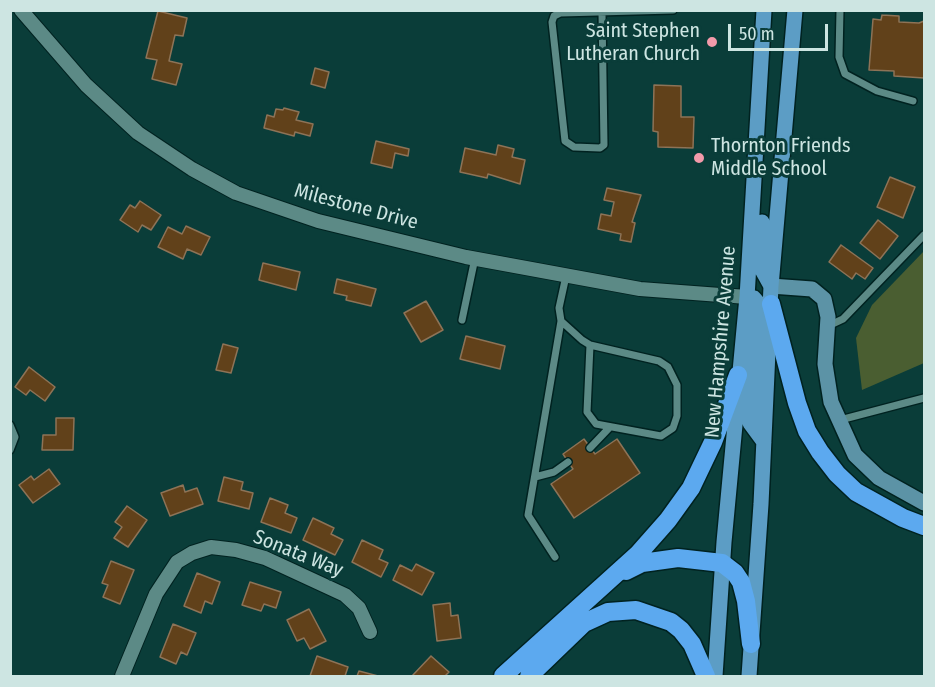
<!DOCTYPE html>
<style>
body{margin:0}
#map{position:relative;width:935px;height:687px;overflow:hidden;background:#0a3d39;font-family:"Fira Sans Condensed",sans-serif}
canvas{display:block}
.frame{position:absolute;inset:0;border:12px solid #cde5e2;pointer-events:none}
.scale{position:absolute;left:728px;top:24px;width:100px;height:27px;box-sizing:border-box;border:3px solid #cde5e2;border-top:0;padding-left:8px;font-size:18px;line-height:21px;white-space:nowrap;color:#cde5e2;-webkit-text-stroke:4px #0a3d39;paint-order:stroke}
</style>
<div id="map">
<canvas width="935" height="687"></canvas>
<div class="frame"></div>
<div class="scale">50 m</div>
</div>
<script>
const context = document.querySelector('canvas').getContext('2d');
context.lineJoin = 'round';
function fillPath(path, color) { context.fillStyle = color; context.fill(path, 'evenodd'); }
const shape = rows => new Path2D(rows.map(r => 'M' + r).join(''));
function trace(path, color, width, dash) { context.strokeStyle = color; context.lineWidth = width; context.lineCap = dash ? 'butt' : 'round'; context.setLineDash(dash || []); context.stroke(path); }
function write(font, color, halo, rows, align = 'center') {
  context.font = font + ' "Fira Sans Condensed",sans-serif'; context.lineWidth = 6; context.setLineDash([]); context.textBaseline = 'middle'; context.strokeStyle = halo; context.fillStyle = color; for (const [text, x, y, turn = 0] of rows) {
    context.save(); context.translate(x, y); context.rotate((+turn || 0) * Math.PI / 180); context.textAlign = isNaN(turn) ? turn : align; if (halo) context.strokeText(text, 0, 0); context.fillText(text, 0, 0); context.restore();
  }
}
fillPath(shape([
 [924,251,924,363,862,390,856,338,872,305]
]), '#4a5e31');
const building = shape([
 [158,11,187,18,183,36,175,35,169,61,182,64,176,85,152,79,157,60,146,58,158,11],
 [882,15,899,16,899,22,919,23,924,21,924,78,894,76,894,71,869,70,873,19,881,20,882,15],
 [315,68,329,72,325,88,311,84,315,68],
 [654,85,681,86,681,117,694,117,693,148,658,147,658,132,653,131,654,85],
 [284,108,299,112,296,120,313,124,310,136,295,132,294,136,264,128,267,115,274,117,276,109,283,110,284,108],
 [376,141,409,149,408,156,395,153,392,168,371,163,376,141],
 [498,145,514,149,512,157,525,160,520,184,488,174,487,178,460,172,465,148,496,155,498,145],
 [890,177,915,187,903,218,877,207,890,177],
 [607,188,641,195,632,222,635,223,631,242,620,240,621,234,598,229,601,214,611,216,614,202,604,200,607,188],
 [140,201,161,215,151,230,142,225,138,232,120,220,130,205,135,208,140,201],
 [878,220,898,236,880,259,860,243,878,220],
 [186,226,210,237,201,255,187,249,183,259,158,247,168,227,182,234,186,226],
 [841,245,873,268,865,279,856,273,852,279,829,262,841,245],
 [263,263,300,272,296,290,259,280,263,263],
 [337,279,376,289,371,306,346,300,347,296,334,293,337,279],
 [426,301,443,330,421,342,404,313,426,301],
 [466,336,505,346,500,369,460,359,466,336],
 [223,344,238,348,231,373,216,370,223,344],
 [29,367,55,387,45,401,30,390,26,395,15,387,29,367],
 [56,418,74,418,73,450,42,450,43,435,56,435,56,418],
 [584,439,595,454,617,439,640,473,574,518,551,484,573,469,563,454,584,439],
 [49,469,60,484,33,503,19,485,31,476,34,480,49,469],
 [224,477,243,482,241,490,253,493,249,509,218,501,224,477],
 [183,485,185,492,197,488,203,504,170,516,161,493,183,485],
 [270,498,288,505,285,513,297,518,291,533,261,522,270,498],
 [127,506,147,520,128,547,114,538,122,527,115,522,127,506],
 [313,518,334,528,331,534,343,540,335,555,303,540,313,518],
 [362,540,383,550,379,559,388,563,381,577,352,562,362,540],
 [111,561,134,570,120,604,103,597,108,585,102,583,111,561],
 [416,564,434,573,422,595,393,580,400,565,412,571,416,564],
 [197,573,220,582,212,604,205,601,201,613,184,606,197,573],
 [250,582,281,592,276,608,264,604,261,611,242,605,250,582],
 [450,603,451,616,458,615,461,638,437,641,433,605,450,603],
 [309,609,326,641,310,649,304,638,297,641,287,620,309,609],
 [173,624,196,633,187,655,181,652,176,664,160,657,173,624],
 [317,656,348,667,345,676,310,676,317,656],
 [431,656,449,672,445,676,412,676,431,656],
 [359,671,378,676,357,676,359,671]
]);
fillPath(building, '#61411a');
trace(building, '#8d7357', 1.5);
const lane = shape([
 [840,10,839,57,845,74,877,91,913,101],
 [602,13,604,145,600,148,574,147,565,141,552,22,554,16,560,13,673,10],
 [566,276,559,308,561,321,582,340,590,345,659,361,668,367,677,385,677,416,673,428,661,436,596,424,587,412,590,345],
 [462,320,475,258],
 [828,326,843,319,924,235],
 [840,420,924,398],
 [10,425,15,437,10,450],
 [590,448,610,427],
 [535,477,554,472,568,462],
 [555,557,528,515,561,321]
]);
const street = shape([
 [21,10,86,85,138,133,192,169,236,193,318,221,466,257,640,289,747,297],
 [122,676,156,594,177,562,192,553,211,547,236,550,265,558,345,595,359,608,370,632]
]);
const secondary = shape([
 [771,286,812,289,824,299,828,317,825,364,831,402,855,455,879,478,924,503]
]);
const primary = shape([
 [762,222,761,268,771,286],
 [747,297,754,298,759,304,750,423,764,442],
 [715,676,724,542,747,297,764,10],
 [749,676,761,504,771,286,795,10]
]);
const highway = shape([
 [771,304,797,403,807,431,820,452,837,474,856,492,903,518,924,526],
 [626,571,642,563,678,558,722,563,735,573,741,582,746,601,751,644],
 [503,676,638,554,668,520,691,488,713,442,738,375],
 [529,676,584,623,608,612,636,610,671,622,681,630,692,644,706,676]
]);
trace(lane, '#002220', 10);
trace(street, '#002220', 16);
trace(secondary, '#002220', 18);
trace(primary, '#002220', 18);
trace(highway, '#002220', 21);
trace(lane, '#5c8a86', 7);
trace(street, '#5c8a86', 14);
trace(secondary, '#5c93a6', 15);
trace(primary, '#5c9dc5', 15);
trace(highway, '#5ca9ef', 18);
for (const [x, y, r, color] of [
 [712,42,6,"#f39aaa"],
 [699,158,6,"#f39aaa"]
]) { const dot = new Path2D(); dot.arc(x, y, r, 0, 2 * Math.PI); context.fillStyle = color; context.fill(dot); trace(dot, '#0a3d39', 2); }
write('20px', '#cde5e2', '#0a3d39', [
 ["Saint Stephen",700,31],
 ["Lutheran Church",700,54],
 ["Thornton Friends",711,146,"left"],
 ["Middle School",711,169,"left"]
], 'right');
write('20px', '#cde5e2', '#0a3d39', [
 ["Milestone Drive",356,207,15],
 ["New Hampshire Avenue",721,342,-85],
 ["Sonata Way",298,554,22]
]);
</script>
